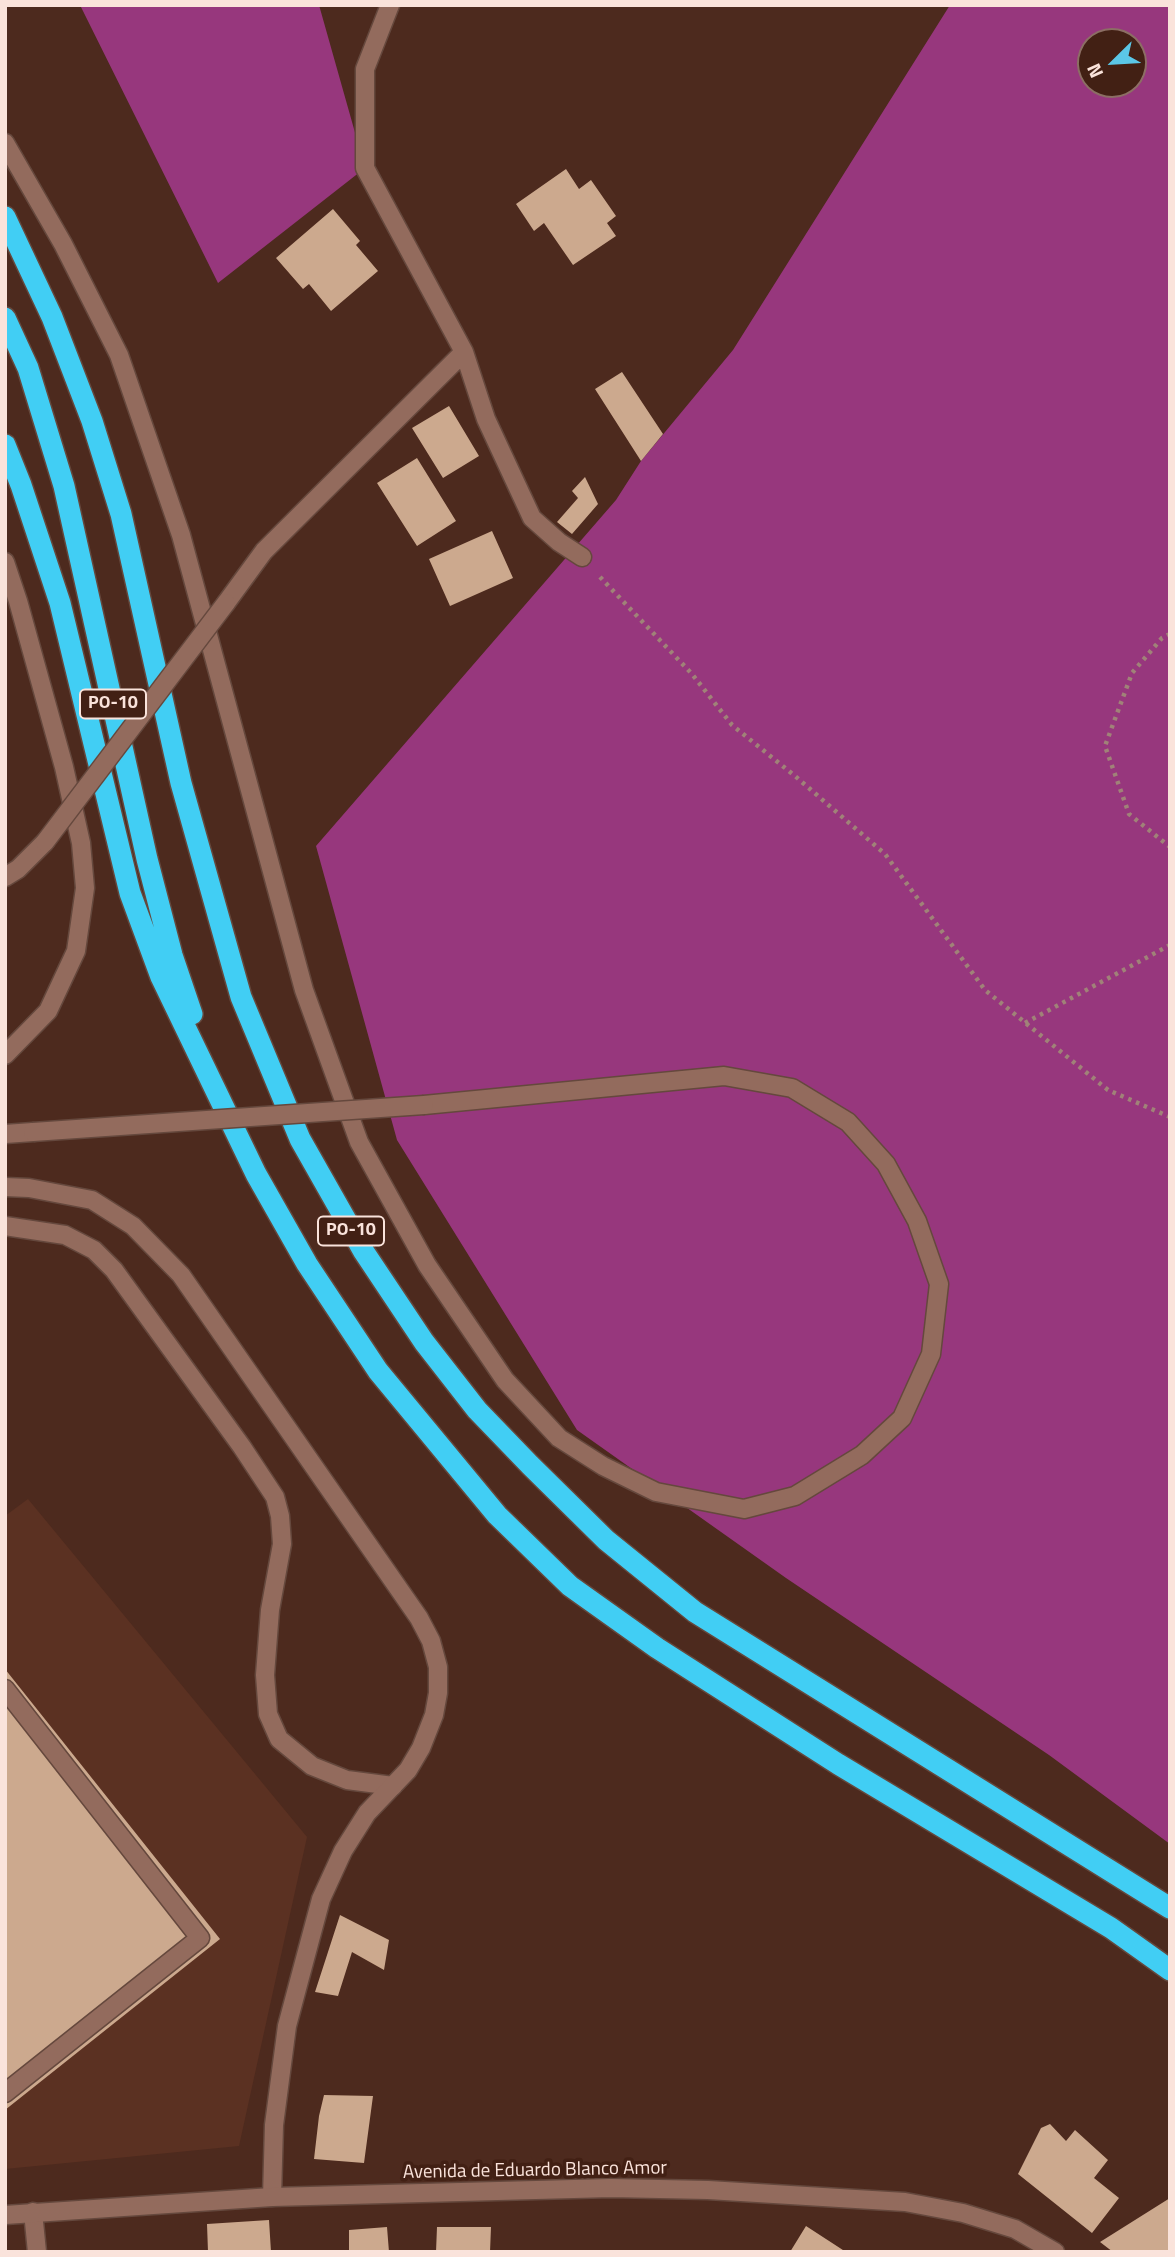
<!DOCTYPE html>
<style>
body{margin:0}
#map{position:relative;width:1175px;height:2257px;overflow:hidden;background:#4d2a1e;font-family:"Titillium Web",sans-serif}
canvas{display:block}
.frame{position:absolute;inset:0;border:7px solid #fae3db;pointer-events:none}
.north{position:absolute;left:1077px;top:28px;width:70px;height:70px;box-sizing:border-box;background:#422014;border:2px solid #8c6e64;border-radius:50%;rotate:246deg;font-size:19px;font-weight:700;line-height:28px;text-align:center;color:#fae3db}
.north::after{content:'';display:block;margin:auto;width:24px;height:32px;background:#5bc7e7;clip-path:polygon(50% 0,100% 100%,50% 72%,0 100%)}
</style>
<div id="map">
<canvas width="1175" height="2257"></canvas>
<div class="frame"></div>
<div class="north">N</div>
</div>
<script>
const context = document.querySelector('canvas').getContext('2d');
context.lineJoin = 'round';
function fillPath(path, color) { context.fillStyle = color; context.fill(path, 'evenodd'); }
const shape = rows => new Path2D(rows.map(r => 'M' + r).join(''));
function trace(path, color, width, dash) { context.strokeStyle = color; context.lineWidth = width; context.lineCap = dash ? 'butt' : 'round'; context.setLineDash(dash || []); context.stroke(path); }
function write(font, color, halo, rows, align = 'center') {
  context.font = font + ' "Titillium Web",sans-serif'; context.lineWidth = 7; context.setLineDash([]); context.textBaseline = 'middle'; context.strokeStyle = halo; context.fillStyle = color; for (const [text, x, y, turn = 0] of rows) {
    context.save(); context.translate(x, y); context.rotate((+turn || 0) * Math.PI / 180); context.textAlign = isNaN(turn) ? turn : align; if (halo) context.strokeText(text, 0, 0); context.fillText(text, 0, 0); context.restore();
  }
}
fillPath(shape([
 [28,1499,307,1837,239,2146,5,2169,5,1516]
]), '#5b3122');
fillPath(shape([
 [80,5,319,5,365,168,218,283],
 [950,5,1170,5,1170,1844,1049,1755,786,1578,577,1430,397,1140,316,846,616,500,641,461,733,350],
 [1091,42,1133,42,1133,84,1091,84]
]), '#97377d');
fillPath(shape([
 [566,169,579,189,591,180,616,216,607,223,616,236,573,265,544,223,534,231,516,204],
 [333,209,360,241,356,245,378,271,331,311,309,284,303,289,276,258],
 [622,372,663,434,641,461,595,389],
 [449,406,479,456,443,478,412,428],
 [417,458,456,521,417,546,377,483],
 [585,477,598,504,572,534,557,522,578,498,572,491],
 [492,531,513,578,450,606,429,559],
 [5,1669,220,1939,5,2110],
 [340,1915,389,1940,384,1970,352,1952,338,1996,315,1992],
 [324,2095,373,2096,364,2163,314,2159,319,2116],
 [1050,2124,1066,2141,1075,2130,1108,2160,1094,2178,1119,2198,1092,2233,1018,2174,1041,2128],
 [1170,2198,1170,2252,1113,2252,1100,2242],
 [269,2220,271,2252,208,2252,207,2224],
 [806,2226,846,2252,790,2252],
 [387,2227,389,2252,349,2252,349,2230],
 [437,2227,491,2227,490,2252,436,2252]
]), '#cca98e');
const service = shape([
 [5,1226,65,1235,94,1250,114,1270,242,1447,275,1497,280,1516,282,1544,270,1610,265,1675,268,1714,279,1739,312,1766,347,1780,393,1786],
 [5,1689,200,1938,5,2093]
]);
const minor = shape([
 [464,352,486,419,532,518,559,542,582,557],
 [226,603,264,551,464,352,365,168,365,69,390,5],
 [5,877,18,869,45,842],
 [5,1187,29,1188,92,1200,133,1226,181,1275,419,1618,431,1641,438,1667,438,1693,434,1715,421,1748,408,1770,367,1813,343,1851,321,1899,287,2026,274,2125,272,2197],
 [33,2212,37,2252]
]);
const tertiary = shape([
 [5,143,63,244,119,355,181,535,304,990,359,1142,427,1265,505,1380,559,1438,603,1466,656,1492,744,1509,795,1496,862,1455,902,1418,931,1354,939,1284,917,1221,886,1164,848,1122,792,1088,724,1076,424,1105],
 [5,562,18,601,64,767,81,843,85,888,76,951,48,1011,5,1055],
 [5,1134,33,1132],
 [5,2215,272,2197,611,2188,708,2190,905,2202,963,2213,1015,2229,1055,2252]
]);
const motorway = shape([
 [5,217,52,317,92,421,121,514,181,783,241,997,300,1139,364,1252,424,1342,477,1410,530,1465,606,1540,695,1612,1170,1908],
 [5,318,28,368,64,486,147,859,172,955,192,1014],
 [5,445,21,485,60,603,130,893,161,977,256,1174,307,1264,378,1371,497,1515,570,1586,657,1648,838,1764,1111,1928,1170,1970]
]);
trace(service, '#65483d', 21);
trace(minor, '#65483d', 21);
trace(tertiary, '#65483d', 21);
trace(motorway, '#65483d', 24);
trace(shape([
 [600,577,692,674,732,725,795,776,885,854,985,990,1108,1090,1170,1117],
 [1170,634,1162,638,1132,673,1105,746,1129,814,1170,847],
 [1025,1023,1170,945]
]), '#a08278', 4.5, [3.5, 5]);
trace(service, '#936b5d', 18);
trace(minor, '#936b5d', 18);
trace(tertiary, '#936b5d', 18);
trace(motorway, '#41cef4', 21);
const minorBridge = shape([
 [45,842,226,603]
]);
const tertiaryBridge = shape([
 [33,1132,424,1105]
]);
trace(minorBridge, '#65483d', 21, []);
trace(tertiaryBridge, '#65483d', 21, []);
trace(minorBridge, '#936b5d', 18);
trace(tertiaryBridge, '#936b5d', 18);
for (const [x, y, w] of [
 [113,704,66],
 [351,1231,66]
]) { const box = new Path2D(); box.roundRect(x - w / 2, y - 14.5, w, 29, 5); context.fillStyle = '#422014'; context.fill(box); trace(box, '#fae3db', 2); }
write('bold 18px', '#fae3db', null, [
 ["PO-10",113,704],
 ["PO-10",351,1231]
]);
write('19px', '#fae3db', '#422014', [
 ["Avenida de Eduardo Blanco Amor",535,2171,-1]
]);
</script>
